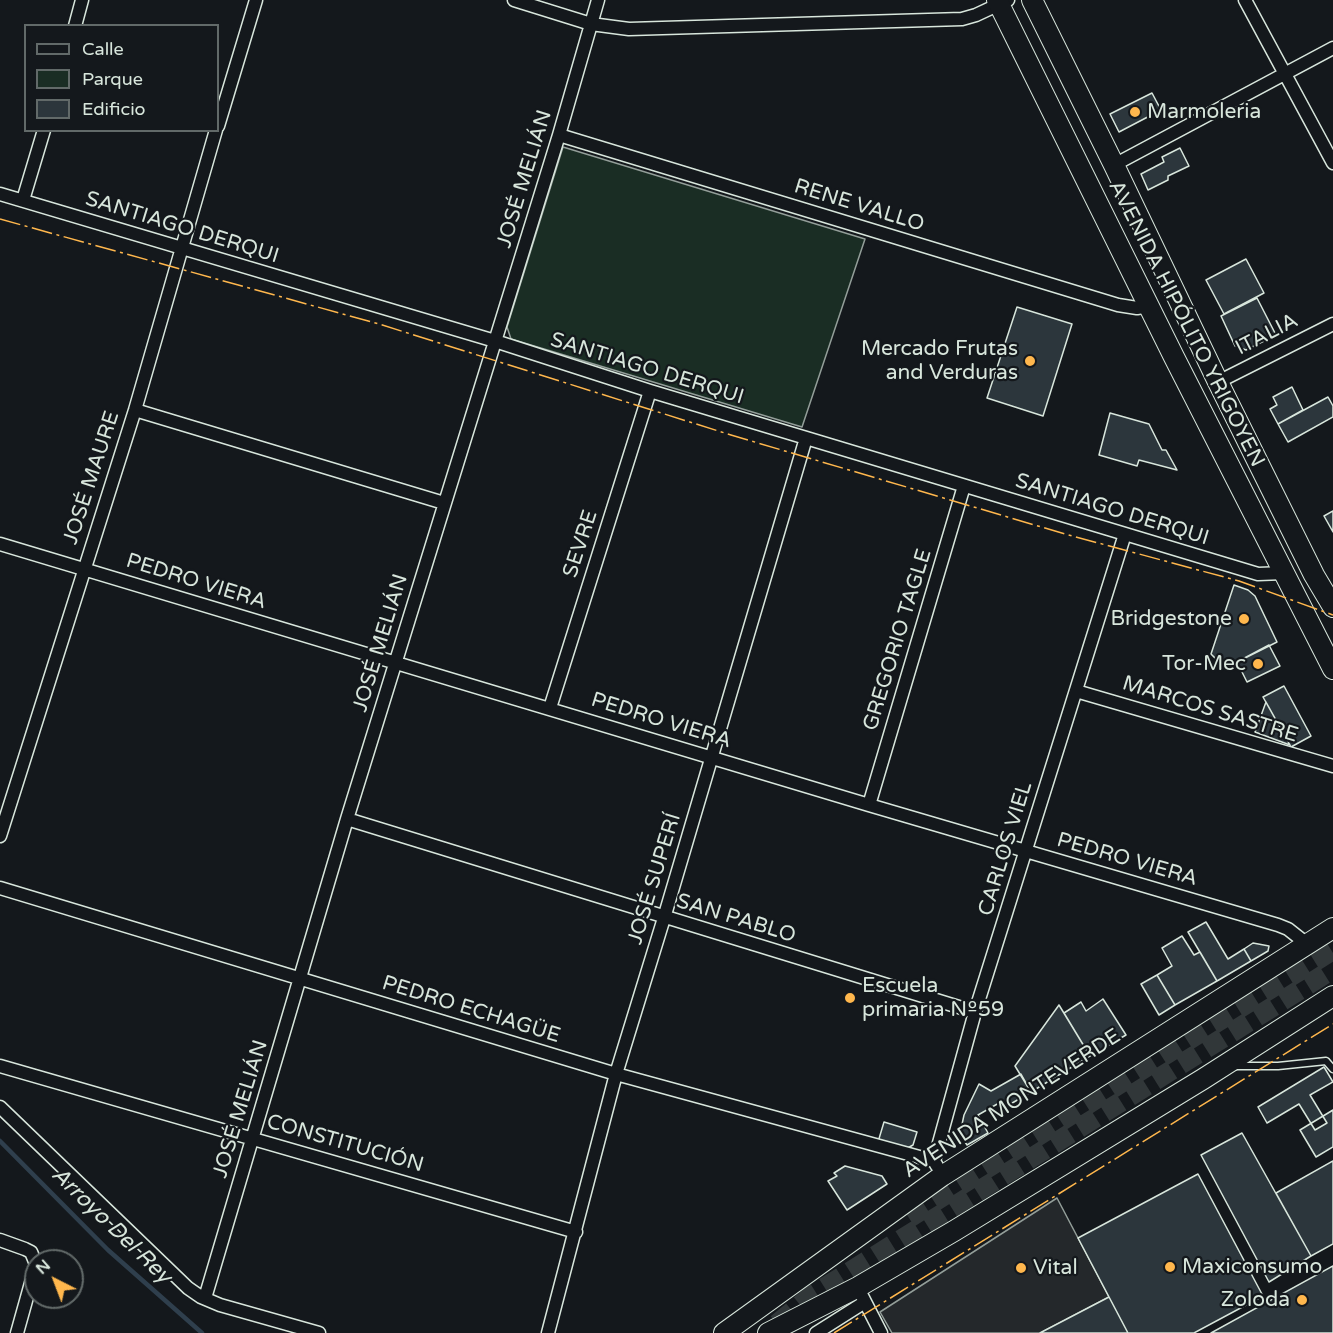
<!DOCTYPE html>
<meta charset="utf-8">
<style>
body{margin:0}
#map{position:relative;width:1333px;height:1333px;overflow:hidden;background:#14181c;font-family:"Varela Round",sans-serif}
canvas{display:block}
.legend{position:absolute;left:24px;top:24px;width:195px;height:108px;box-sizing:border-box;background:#14181c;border:2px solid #626a69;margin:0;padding:8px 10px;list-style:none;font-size:18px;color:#d8e6dc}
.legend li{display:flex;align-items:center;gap:12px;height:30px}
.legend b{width:30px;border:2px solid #626a69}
.north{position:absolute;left:24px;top:1249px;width:60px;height:60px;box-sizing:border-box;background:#14181c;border:2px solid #626a69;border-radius:50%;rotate:318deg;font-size:16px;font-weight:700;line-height:24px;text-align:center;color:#d8e6dc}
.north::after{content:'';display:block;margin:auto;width:21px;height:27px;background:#ffb74d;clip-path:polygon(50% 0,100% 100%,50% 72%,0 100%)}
</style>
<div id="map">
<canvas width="1333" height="1333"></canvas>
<ul class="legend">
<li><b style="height:8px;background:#14181c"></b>Calle</li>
<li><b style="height:16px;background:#1a2d24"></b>Parque</li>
<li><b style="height:16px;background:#2c363c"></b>Edificio</li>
</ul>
<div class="north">N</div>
</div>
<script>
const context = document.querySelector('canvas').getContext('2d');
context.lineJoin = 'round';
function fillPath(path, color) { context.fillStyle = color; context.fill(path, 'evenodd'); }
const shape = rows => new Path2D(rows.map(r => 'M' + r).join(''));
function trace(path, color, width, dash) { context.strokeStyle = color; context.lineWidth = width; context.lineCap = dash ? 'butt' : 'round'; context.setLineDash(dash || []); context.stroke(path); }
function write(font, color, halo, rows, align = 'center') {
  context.font = font + ' "Varela Round",sans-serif'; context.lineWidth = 4.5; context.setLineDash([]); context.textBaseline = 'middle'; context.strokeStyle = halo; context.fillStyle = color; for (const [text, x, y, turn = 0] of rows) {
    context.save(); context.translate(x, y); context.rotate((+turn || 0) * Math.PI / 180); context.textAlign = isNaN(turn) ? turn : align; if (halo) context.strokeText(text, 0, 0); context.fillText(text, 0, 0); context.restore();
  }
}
const green = shape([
 [563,147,865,239,802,427,511,339,507,327,563,147]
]);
fillPath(green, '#1a2d24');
trace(green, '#939e99', 1.5);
const parking = shape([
 [1057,1198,1109,1297,1040,1333,892,1333,880,1312,1057,1198]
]);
fillPath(parking, '#24282b');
trace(parking, '#939e99', 1.5);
trace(shape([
 [0,1141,108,1250,202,1333]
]), '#2f3f4d', 4.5);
const building = shape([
 [1152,93,1161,110,1119,132,1110,114,1152,93],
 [1180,148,1189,166,1168,176,1168,180,1148,190,1141,174,1164,162,1162,157,1180,148],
 [1246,259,1264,293,1224,314,1206,280,1246,259],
 [1257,298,1276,335,1246,350,1235,346,1221,316,1257,298],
 [1017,307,1072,324,1043,416,987,398,1017,307],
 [1292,387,1303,410,1278,424,1270,409,1277,405,1273,397,1292,387],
 [1328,397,1333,406,1333,417,1288,442,1278,424,1328,397],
 [1110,413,1149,424,1162,450,1166,450,1177,470,1139,460,1137,466,1099,455,1110,413],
 [1333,511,1333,532,1324,516,1333,511],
 [1234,585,1248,590,1255,596,1277,642,1225,668,1211,654,1234,585],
 [1269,645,1280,666,1247,682,1237,662,1269,645],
 [1284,686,1311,736,1291,747,1263,697,1284,686],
 [1266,702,1290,745,1255,732,1266,702],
 [1206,922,1228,959,1244,949,1251,961,1217,981,1188,932,1206,922],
 [1182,936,1194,955,1200,952,1217,981,1175,1005,1157,975,1172,966,1162,948,1182,936],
 [1253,943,1269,946,1268,951,1251,961,1244,949,1253,943],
 [1157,975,1175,1005,1159,1015,1141,984,1157,975],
 [1103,999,1126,1035,1090,1056,1064,1013,1081,1002,1086,1011,1103,999],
 [1059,1005,1090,1056,1031,1092,1015,1066,1059,1005],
 [1324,1067,1333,1082,1310,1095,1327,1123,1315,1130,1299,1104,1267,1123,1258,1107,1324,1067],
 [1021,1074,1031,1092,1002,1109,999,1103,978,1115,988,1133,967,1145,960,1134,964,1115,979,1084,991,1091,1021,1074],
 [1333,1110,1333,1147,1316,1157,1300,1130,1333,1110],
 [884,1122,917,1132,913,1145,904,1150,878,1142,884,1122],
 [1242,1133,1311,1256,1269,1282,1201,1155,1242,1133],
 [1333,1161,1333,1244,1311,1256,1276,1193,1333,1161],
 [845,1166,882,1176,887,1184,847,1210,828,1181,837,1176,834,1173,845,1166],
 [1198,1174,1263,1296,1194,1333,1128,1333,1078,1238,1198,1174],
 [1333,1266,1333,1333,1211,1333,1333,1266],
 [1109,1297,1128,1333,1040,1333,1109,1297]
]);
fillPath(building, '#2c363c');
trace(building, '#d8e6dc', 1.5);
trace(shape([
 [909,1218,1206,1029,1333,950],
 [777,1324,811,1296,1333,969]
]), '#313739', 20, [20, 10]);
const lane = shape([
 [1234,1066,1278,1066,1326,1061,1333,1069]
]);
const street = shape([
 [514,0,591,24,629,29,962,19,976,15,1008,0],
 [1245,0,1333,163],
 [75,26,82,0],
 [218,126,256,0],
 [559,135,1118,305,1137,308,1149,306],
 [1114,165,1333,48],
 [0,194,495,341,650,391,1258,574,1284,573],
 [23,200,44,130],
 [1218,382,1333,324],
 [135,410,444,503],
 [0,544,869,805,1278,925,1288,929,1307,944],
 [1076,691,1333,766],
 [550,708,650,391],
 [869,805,964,486],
 [347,819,975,1012],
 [0,836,135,410,216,130],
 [0,888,616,1074,934,1161],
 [0,1066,576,1232],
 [0,1107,188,1288,201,1297,220,1305,319,1333],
 [937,1166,934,1161,975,1012,1125,534],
 [0,1240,25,1249,31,1252,36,1264],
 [862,1296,881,1333],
 [205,1298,347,819,559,135,598,0],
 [17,1333,36,1265],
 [548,1333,616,1074,664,918,806,438],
 [816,1333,865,1302]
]);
const primary = shape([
 [997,0,1174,357,1333,669],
 [1032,0,1114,165,1218,382,1314,575,1333,607],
 [724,1333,942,1176,1333,928],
 [768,1333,858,1287,954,1231,1203,1079,1333,996]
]);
trace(lane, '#d8e6dc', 9);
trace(street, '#d8e6dc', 15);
trace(primary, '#d8e6dc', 22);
trace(lane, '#14181c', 6);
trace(street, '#14181c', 12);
trace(primary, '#14181c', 20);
trace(shape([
 [0,219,379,324,731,435,1065,534,1239,581,1333,615],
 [834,1333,1333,1024]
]), '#ffb74d', 1.5, [21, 4.5, 3, 4.5]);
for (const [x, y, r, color] of [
 [1135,112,6,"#ffb74d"],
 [1030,361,6,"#ffb74d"],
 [1244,619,6,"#ffb74d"],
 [1258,664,6,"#ffb74d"],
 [850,998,6,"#ffb74d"],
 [1170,1267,6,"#ffb74d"],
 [1021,1268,6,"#ffb74d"],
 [1302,1300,6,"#ffb74d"]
]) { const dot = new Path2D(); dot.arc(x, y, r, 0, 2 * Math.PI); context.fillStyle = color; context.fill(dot); trace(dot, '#14181c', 2); }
write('21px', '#d8e6dc', '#14181c', [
 ["Marmoleria",1147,112],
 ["Mercado Frutas",1018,349,"right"],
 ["and Verduras",1018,373,"right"],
 ["Bridgestone",1232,619,"right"],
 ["Tor-Mec",1246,664,"right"],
 ["Escuela",862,986],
 ["primaria Nº59",862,1010],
 ["Maxiconsumo",1182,1267],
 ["Vital",1033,1268],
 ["Zoloda",1290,1300,"right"]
], 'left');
write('21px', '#d8e6dc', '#14181c', [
 ["JOSÉ MELIÁN",525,179,-73],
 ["RENE VALLO",859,206,17],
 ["SANTIAGO DERQUI",182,228,17],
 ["AVENIDA HIPÓLITO YRIGOYEN",1186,324,63],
 ["ITALIA",1267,335,-27],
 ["SANTIAGO DERQUI",647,369,17],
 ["JOSÉ MAURE",92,478,-72],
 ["SANTIAGO DERQUI",1112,510,17],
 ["SEVRE",581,544,-72],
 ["PEDRO VIERA",196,582,17],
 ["GREGORIO TAGLE",898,640,-73],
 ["JOSÉ MELIÁN",381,643,-73],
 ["MARCOS SASTRE",1210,710,17],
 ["PEDRO VIERA",661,721,17],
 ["CARLOS VIEL",1006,849,-73],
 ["PEDRO VIERA",1127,860,16],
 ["JOSÉ SUPERÍ",655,879,-73],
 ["SAN PABLO",736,919,17],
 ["PEDRO ECHAGÜE",471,1010,17],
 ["AVENIDA MONTEVERDE",1012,1104,-33],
 ["JOSÉ MELIÁN",241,1109,-73],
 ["CONSTITUCIÓN",345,1144,16]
]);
write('italic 22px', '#d8e6dc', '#14181c', [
 ["Arroyo Del Rey",111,1226,44]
]);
</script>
